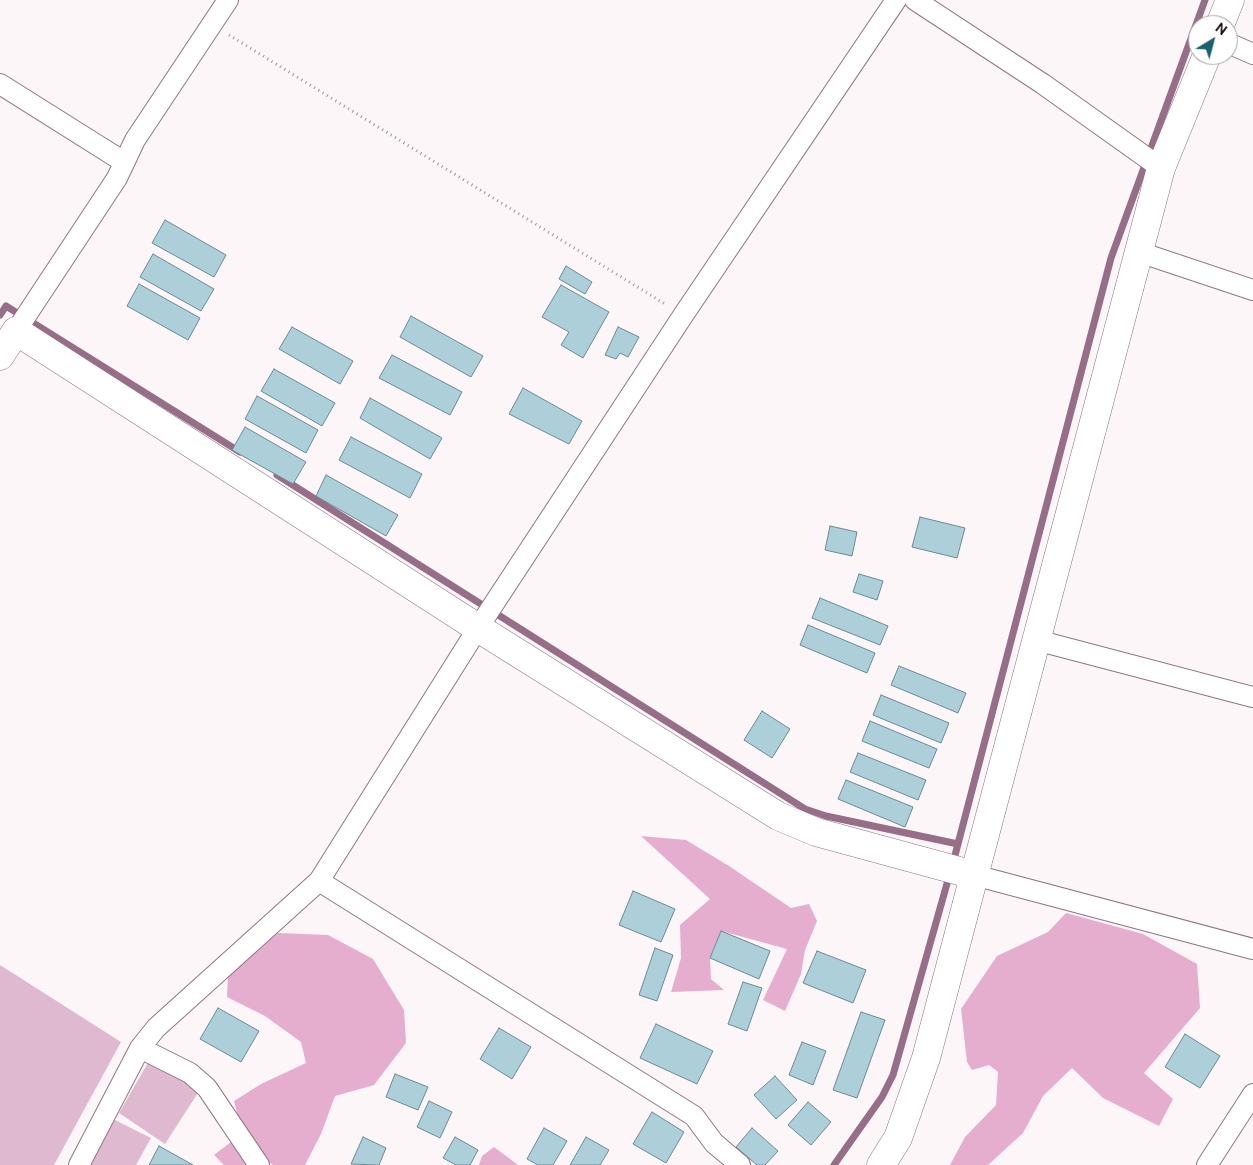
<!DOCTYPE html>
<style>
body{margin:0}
#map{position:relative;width:1253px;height:1165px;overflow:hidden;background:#fcf6f9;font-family:Ubuntu,sans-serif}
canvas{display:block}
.north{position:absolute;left:1188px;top:15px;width:50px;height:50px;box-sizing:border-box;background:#fff;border:1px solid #a19da0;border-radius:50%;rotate:37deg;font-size:14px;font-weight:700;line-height:20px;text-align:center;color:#150b11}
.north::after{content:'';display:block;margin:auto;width:18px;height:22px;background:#1a6071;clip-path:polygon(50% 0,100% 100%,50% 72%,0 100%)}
</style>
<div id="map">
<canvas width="1253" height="1165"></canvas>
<div class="north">N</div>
</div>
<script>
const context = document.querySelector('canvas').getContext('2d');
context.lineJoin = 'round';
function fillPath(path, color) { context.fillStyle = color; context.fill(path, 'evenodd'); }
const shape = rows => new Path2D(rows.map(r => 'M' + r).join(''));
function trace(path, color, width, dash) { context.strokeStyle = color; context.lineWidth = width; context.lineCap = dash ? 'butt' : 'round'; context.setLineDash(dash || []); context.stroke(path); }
fillPath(shape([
 [0,965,121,1042,54,1165,0,1165],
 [149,1061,201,1088,165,1144,119,1113],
 [113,1119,151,1138,136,1165,89,1165]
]), '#dfb9cf');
fillPath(shape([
 [641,836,686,840,729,866,791,908,809,904,817,921,805,950,801,974,785,1011,763,1000,787,949,721,931,710,958,711,979,724,990,671,992,681,958,680,925,710,899],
 [1066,913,1143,934,1197,964,1200,1008,1144,1073,1173,1099,1159,1126,1103,1098,1072,1068,1043,1096,1023,1133,988,1165,950,1165,965,1137,996,1105,998,1072,989,1065,972,1070,967,1062,961,1009,997,956,1048,932],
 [278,933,328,935,373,959,404,1010,406,1043,374,1085,335,1096,321,1134,305,1165,273,1165,246,1147,234,1101,261,1084,306,1063,301,1042,265,1016,227,997,228,976],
 [231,1142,251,1165,224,1165,214,1155],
 [494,1147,518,1165,479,1165,482,1156]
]), '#e5adce');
trace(shape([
 [0,315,6,306,240,452],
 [277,475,805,809,826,816,958,844],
 [953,863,1111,258,1205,0],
 [834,1165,882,1097,893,1075,950,873]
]), '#966e87', 7);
const building = shape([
 [165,220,226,255,214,277,152,243,165,220],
 [153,254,214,289,201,311,140,277,153,254],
 [566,266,592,282,585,294,559,279,566,266],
 [139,284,200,318,188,340,127,306,139,284],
 [561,285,609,312,583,358,561,345,569,332,542,317,561,285],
 [411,316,483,356,471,377,400,337,411,316],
 [292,327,353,361,340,384,279,349,292,327],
 [618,327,639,337,628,357,620,353,616,359,605,355,618,327],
 [392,355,462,392,450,415,379,378,392,355],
 [274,369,335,403,322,426,261,391,274,369],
 [523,388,582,421,569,444,509,414,523,388],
 [257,396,318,430,306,453,245,419,257,396],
 [370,398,442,438,430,459,360,418,370,398],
 [245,427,306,462,293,484,232,450,245,427],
 [351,437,422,474,410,498,339,460,351,437],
 [326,475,398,515,386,536,316,496,326,475],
 [920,517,965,528,957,558,912,547,920,517],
 [830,526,857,532,852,556,825,550,830,526],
 [859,574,883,581,877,600,853,592,859,574],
 [820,598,888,626,880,645,812,618,820,598],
 [808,625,875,653,867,673,800,645,808,625],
 [899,666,966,693,958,713,891,685,899,666],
 [881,695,949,723,941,743,873,715,881,695],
 [762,711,790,729,772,758,744,740,762,711],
 [870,721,937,749,929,768,862,741,870,721],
 [858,753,926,780,918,800,850,772,858,753],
 [846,780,913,807,905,827,838,799,846,780],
 [633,891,675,909,661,942,619,925,633,891],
 [721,931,770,951,759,979,710,958,721,931],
 [655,948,673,955,657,1001,639,995,655,948],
 [817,951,866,970,853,1003,803,983,817,951],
 [743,982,762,988,747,1031,728,1024,743,982],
 [218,1008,259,1031,241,1062,200,1039,218,1008],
 [861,1012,885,1020,857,1098,833,1090,861,1012],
 [656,1024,713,1051,697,1084,640,1058,656,1024],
 [499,1028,531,1047,512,1079,480,1059,499,1028],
 [1185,1034,1220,1056,1200,1088,1165,1067,1185,1034],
 [802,1042,826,1051,813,1085,789,1075,802,1042],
 [395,1074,428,1087,418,1110,386,1097,395,1074],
 [775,1076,797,1100,776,1119,754,1095,775,1076],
 [429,1101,452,1112,440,1138,417,1127,429,1101],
 [808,1102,831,1122,811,1145,788,1125,808,1102],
 [652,1112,684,1132,666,1163,633,1144,652,1112],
 [544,1128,567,1141,553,1165,538,1165,527,1159,544,1128],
 [752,1128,778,1151,765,1165,757,1165,736,1147,752,1128],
 [363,1137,386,1148,379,1165,351,1164,363,1137],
 [455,1137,478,1150,470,1165,456,1165,443,1158,455,1137],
 [586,1137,609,1150,600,1165,570,1165,586,1137],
 [159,1146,193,1165,149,1165,159,1146]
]);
fillPath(building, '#accfd9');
trace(building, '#698b95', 1);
const street = shape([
 [915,0,1043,84,1161,168],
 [1228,43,1253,54],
 [0,84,124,162],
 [1139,252,1253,290],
 [16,331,117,178,135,140,228,0],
 [1036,640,1253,697],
 [974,875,1253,949],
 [319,881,694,1116,714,1143,740,1165],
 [140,1048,190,1073,207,1088,259,1165],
 [79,1165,140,1048,156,1028,319,881,478,628,684,314,896,0],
 [1207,1165,1253,1094]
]);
const secondary = shape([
 [1220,25,1230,0],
 [0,356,16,331,478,628,778,816,816,832,974,875],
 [881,1165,898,1138,926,1058,1161,168,1207,55]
]);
trace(street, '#907585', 22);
trace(secondary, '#907585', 29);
trace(shape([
 [229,35,665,304]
]), '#9b9498', 3, [1, 4]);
trace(street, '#fff', 20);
trace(secondary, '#fff', 28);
</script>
